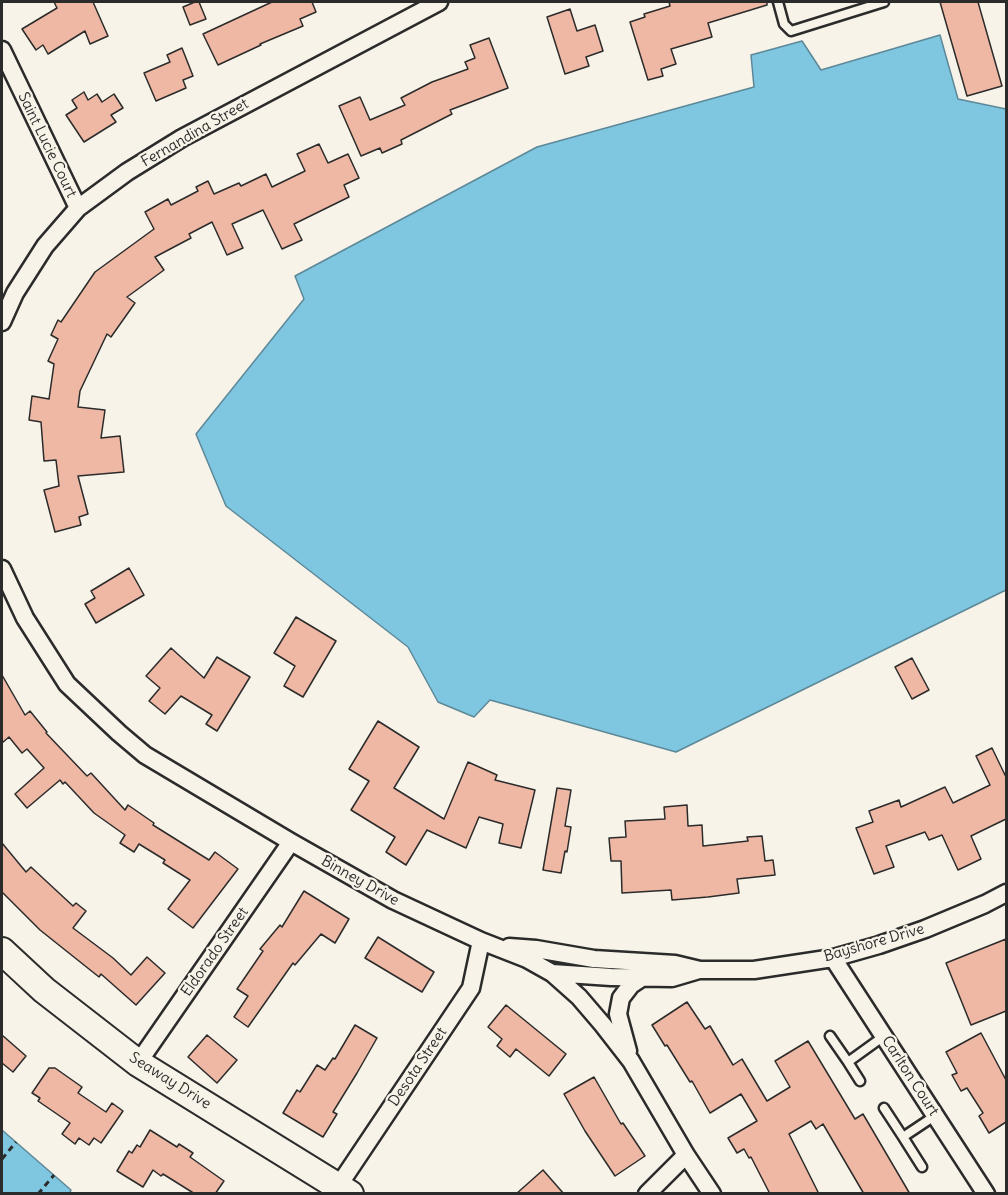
<!DOCTYPE html>
<style>
body{margin:0}
#map{position:relative;width:1008px;height:1195px;overflow:hidden;background:#f7f3e8;font-family:Delius,sans-serif}
canvas{display:block}
.frame{position:absolute;inset:0;border:3px solid #2b2b2b;pointer-events:none}
</style>
<div id="map">
<canvas width="1008" height="1195"></canvas>
<div class="frame"></div>
</div>
<script>
const context = document.querySelector('canvas').getContext('2d');
context.lineJoin = 'round';
function fillPath(path, color) { context.fillStyle = color; context.fill(path, 'evenodd'); }
const shape = rows => new Path2D(rows.map(r => 'M' + r).join(''));
function trace(path, color, width, dash) { context.strokeStyle = color; context.lineWidth = width; context.lineCap = dash ? 'butt' : 'round'; context.setLineDash(dash || []); context.stroke(path); }
function write(font, color, halo, rows, align = 'center') {
  context.font = font + ' Delius,sans-serif'; context.lineWidth = 4.5; context.setLineDash([]); context.textBaseline = 'middle'; context.strokeStyle = halo; context.fillStyle = color; for (const [text, x, y, turn = 0] of rows) {
    context.save(); context.translate(x, y); context.rotate((+turn || 0) * Math.PI / 180); context.textAlign = isNaN(turn) ? turn : align; if (halo) context.strokeText(text, 0, 0); context.fillText(text, 0, 0); context.restore();
  }
}
const water = shape([
 [940,35,958,99,1006,109,1006,590,676,752,490,700,474,717,438,702,408,647,226,506,196,434,304,299,295,276,537,147,754,87,751,55,802,41,821,70,940,35],
 [2,1130,71,1190,70,1192,72,1193,2,1193,2,1130]
]);
fillPath(water, '#7fc6e0');
trace(water, '#5d8898', 1.5);
const building = shape([
 [54,2,93,2,108,36,90,44,85,31,48,54,43,45,36,50,22,29,57,8,54,2],
 [195,2,199,2,206,19,190,25,183,7,195,2],
 [272,2,312,2,316,12,300,19,303,26,260,44,261,45,218,65,203,34,272,2],
 [669,2,767,2,767,5,708,23,712,37,671,49,676,64,661,69,663,76,648,80,630,22,645,17,644,14,670,6,669,2],
 [940,2,978,2,1002,86,967,96,940,2],
 [570,9,577,31,595,25,603,51,586,57,589,66,565,74,547,17,570,9],
 [489,38,508,88,450,110,452,114,401,140,402,144,382,153,380,148,361,156,339,106,360,97,370,120,405,105,401,98,432,82,468,69,465,62,475,58,470,45,489,38],
 [182,48,193,76,183,80,186,88,156,101,144,73,170,62,167,55,182,48],
 [84,92,88,100,97,94,102,102,114,94,123,108,111,115,116,122,84,142,66,115,77,108,72,100,84,92],
 [319,144,328,163,348,154,359,178,344,185,349,197,294,224,302,240,282,249,263,210,232,224,243,248,227,255,212,222,189,234,191,238,155,257,164,270,127,297,135,303,111,337,107,334,80,391,78,407,105,410,101,438,120,436,124,472,78,476,88,514,79,517,81,525,55,532,44,490,59,486,56,460,44,461,41,422,29,420,32,396,49,399,54,364,48,361,58,339,51,335,58,320,61,322,95,272,154,229,145,212,168,199,171,205,198,191,196,187,208,181,214,194,239,183,241,186,266,174,272,187,305,171,297,154,319,144],
 [129,568,144,595,96,623,85,604,95,598,91,591,129,568],
 [296,617,336,641,303,697,284,686,295,666,274,653,296,617],
 [171,648,204,678,217,657,250,677,217,731,206,724,212,715,181,696,165,714,149,701,160,688,146,676,171,648],
 [912,658,929,690,912,699,895,667,912,658],
 [2,675,25,715,30,711,47,732,46,733,87,776,91,773,125,810,128,805,154,823,153,825,209,860,215,852,238,869,193,928,168,909,190,880,163,863,165,860,139,844,134,852,120,843,125,835,94,813,65,782,63,784,60,780,27,808,15,794,44,768,27,749,22,753,9,737,2,743,2,675],
 [378,721,419,747,394,788,444,819,468,762,497,775,495,780,535,790,521,848,499,843,503,824,479,817,466,848,427,830,406,865,386,852,395,837,351,810,369,781,349,769,378,721],
 [992,748,1006,777,1006,819,971,836,981,859,958,870,942,835,929,840,925,832,886,846,894,867,874,874,856,828,873,822,869,811,899,800,901,807,945,787,953,803,990,785,976,756,992,748],
 [557,788,571,790,565,826,571,827,567,852,565,851,561,873,543,870,557,788],
 [687,805,688,826,702,825,703,846,748,841,747,837,762,836,765,861,773,860,775,875,737,879,739,893,708,897,672,900,671,890,622,893,621,861,611,861,609,838,626,837,625,821,665,819,664,807,687,805],
 [2,843,26,872,31,867,73,906,76,903,86,911,73,928,113,958,131,975,147,957,165,973,136,1005,101,974,99,977,40,930,2,892,2,843],
 [304,891,349,919,335,943,321,934,295,965,293,963,248,1027,234,1017,248,996,237,989,263,951,260,949,280,925,282,927,304,891],
 [378,937,434,972,422,992,365,958,378,937],
 [1006,939,1006,1011,971,1025,946,963,1006,939],
 [687,1002,705,1029,710,1026,733,1065,742,1059,767,1101,790,1087,775,1061,808,1041,855,1119,863,1114,910,1194,864,1194,823,1124,816,1129,811,1121,789,1134,819,1194,770,1194,751,1157,749,1158,744,1149,737,1153,728,1138,757,1121,741,1094,710,1113,692,1081,690,1082,667,1045,665,1046,652,1025,687,1002],
 [506,1005,566,1054,549,1076,516,1049,510,1057,497,1046,502,1039,488,1027,506,1005],
 [355,1025,377,1038,357,1073,333,1112,337,1114,323,1137,283,1113,297,1090,300,1092,317,1065,325,1070,333,1058,335,1059,355,1025],
 [981,1033,1006,1080,1006,1122,989,1133,979,1116,983,1113,967,1088,961,1091,952,1075,957,1073,946,1052,981,1033],
 [2,1035,26,1056,13,1072,2,1063,2,1035],
 [207,1035,237,1060,217,1083,188,1057,207,1035],
 [49,1068,55,1068,82,1087,78,1093,106,1112,112,1103,123,1111,101,1143,94,1138,89,1145,79,1138,75,1144,62,1134,70,1123,38,1101,40,1098,32,1093,49,1068],
 [594,1077,621,1124,623,1123,645,1156,615,1176,585,1131,564,1094,594,1077],
 [150,1130,177,1147,179,1144,193,1153,190,1157,224,1181,215,1194,195,1194,163,1174,161,1176,153,1170,143,1187,117,1171,129,1151,132,1153,137,1145,140,1147,150,1130],
 [543,1170,564,1194,516,1194,543,1170]
]);
fillPath(building, '#efb8a4');
trace(building, '#2b2b2b', 1.5);
const lane = shape([
 [778,2,784,24,791,31,884,2],
 [830,1036,848,1062,884,1036],
 [848,1062,860,1081],
 [884,1108,903,1137,936,1115],
 [903,1137,922,1167]
]);
const street = shape([
 [2,50,78,208],
 [2,322,15,293,45,246,78,208,127,172,182,138,439,2],
 [2,569,25,618,67,684,119,733,145,755,291,842,393,900,481,941,527,959,552,973,579,997,603,1025,631,1061,686,1155,712,1194],
 [509,947,536,949,594,959,675,964,700,970,754,970,833,958,879,945,925,929,985,904,1006,893],
 [833,958,986,1194],
 [552,973,611,977,672,978,699,970],
 [628,1051,618,1014,621,998,631,985,643,977],
 [138,1063,291,842],
 [339,1185,471,988,481,941],
 [647,1194,686,1155]
]);
const primary = shape([
 [2,951,44,990,138,1063,350,1194]
]);
trace(lane, '#2b2b2b', 13);
trace(street, '#2b2b2b', 21);
trace(primary, '#2b2b2b', 30);
trace(shape([
 [2,1159,16,1142],
 [38,1194,54,1175]
]), '#2b2b2b', 3, [6, 4.5]);
trace(lane, '#f7f3e8', 8);
trace(street, '#f7f3e8', 16);
trace(primary, '#f7f3e8', 26);
write('15px', '#2b2b2b', '#f7f3e8', [
 ["Fernandina Street",195,133,-30],
 ["Saint Lucie Court",47,145,64],
 ["Binney Drive",360,881,29],
 ["Bayshore Drive",874,943,-16],
 ["Eldorado Street",215,952,-55],
 ["Desota Street",418,1067,-56],
 ["Carlton Court",910,1076,57],
 ["Seaway Drive",170,1081,32]
]);
</script>
